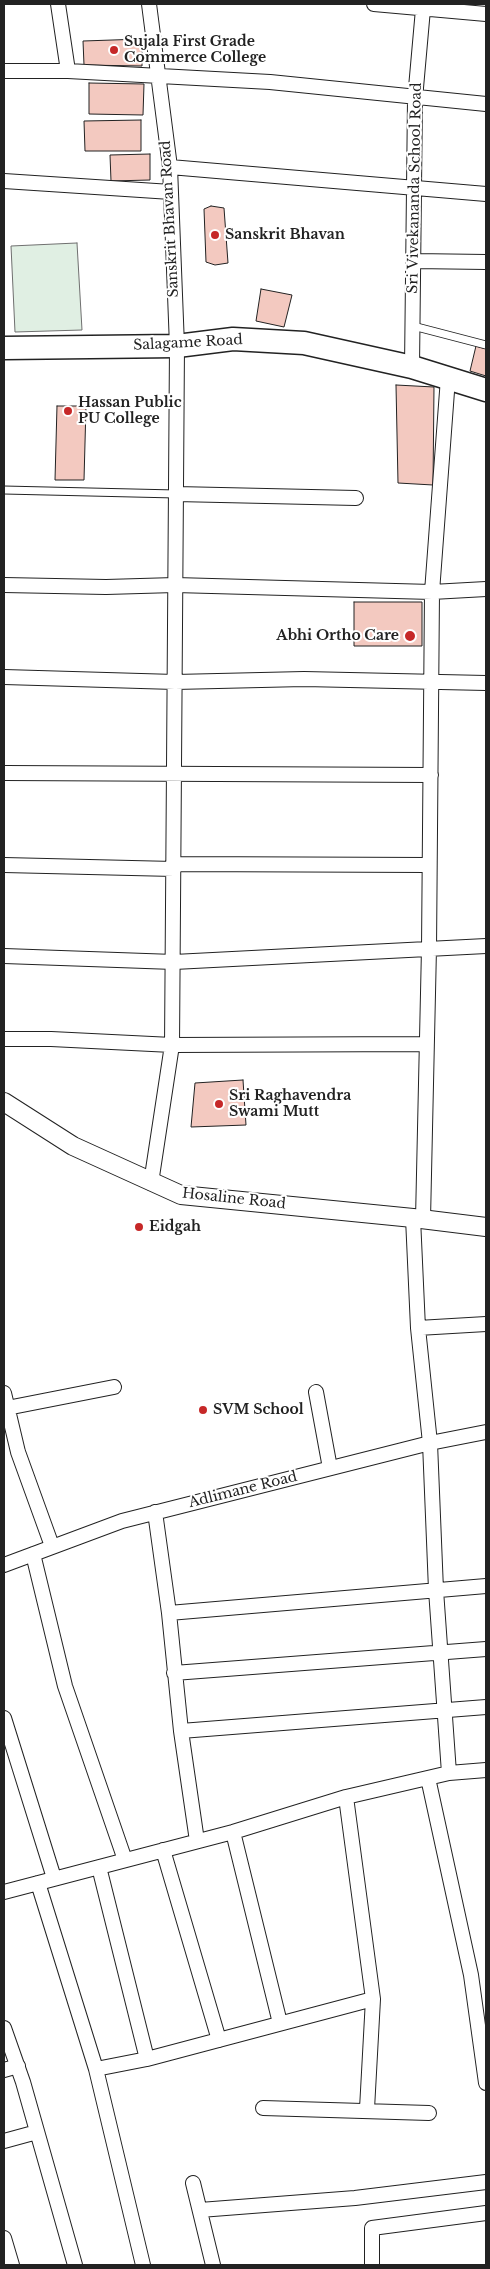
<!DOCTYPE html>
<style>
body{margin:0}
#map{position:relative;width:490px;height:2269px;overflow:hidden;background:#fff;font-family:"Libre Baskerville",serif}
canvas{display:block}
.frame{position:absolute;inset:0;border:5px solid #222;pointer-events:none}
</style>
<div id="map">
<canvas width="490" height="2269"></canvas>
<div class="frame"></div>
</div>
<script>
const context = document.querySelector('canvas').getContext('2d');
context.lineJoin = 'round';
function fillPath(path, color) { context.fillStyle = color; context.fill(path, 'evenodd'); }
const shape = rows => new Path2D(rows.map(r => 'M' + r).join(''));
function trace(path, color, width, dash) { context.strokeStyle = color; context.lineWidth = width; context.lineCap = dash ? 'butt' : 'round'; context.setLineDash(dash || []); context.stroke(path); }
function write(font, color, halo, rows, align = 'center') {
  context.font = font + ' "Libre Baskerville",serif'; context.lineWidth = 4; context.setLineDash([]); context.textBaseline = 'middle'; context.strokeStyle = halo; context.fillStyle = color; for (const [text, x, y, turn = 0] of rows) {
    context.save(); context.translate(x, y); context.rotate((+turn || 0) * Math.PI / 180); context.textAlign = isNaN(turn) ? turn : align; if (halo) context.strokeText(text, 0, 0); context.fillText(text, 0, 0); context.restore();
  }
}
const green = shape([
 [77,243,82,330,15,332,11,246,77,243]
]);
fillPath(green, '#e0efe3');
trace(green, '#6f6f6f', 1);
const building = shape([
 [142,39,142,66,84,65,83,41,142,39],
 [89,83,144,84,143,115,89,114,89,83],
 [141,120,141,151,85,151,84,121,141,120],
 [150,154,150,180,111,181,110,155,150,154],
 [211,206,224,208,228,263,215,265,206,262,204,209,211,206],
 [261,289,292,295,284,327,256,321,261,289],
 [476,346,486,349,486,376,470,371,476,346],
 [396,385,434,387,433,485,398,483,396,385],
 [57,406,86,406,84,480,55,480,57,406],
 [354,602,422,602,422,646,354,646,354,602],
 [243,1080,246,1125,191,1127,195,1083,243,1080]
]);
fillPath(building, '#f3c9c0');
trace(building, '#222', 1);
const service = shape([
 [413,326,486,345],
 [4,490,176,494]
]);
const minor = shape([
 [58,4,68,71],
 [149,4,170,167,177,346,172,1045,151,1183],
 [374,4,486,14],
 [4,71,68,71,270,82,486,104],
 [170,167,486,194],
 [4,181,171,192],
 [414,261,486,262],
 [412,367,415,99,423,9],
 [176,494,356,498],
 [4,585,106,587,175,585,432,592,486,589],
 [4,677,175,682,304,679,486,683],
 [4,773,431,775],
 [174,864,428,865],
 [4,865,174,869],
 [4,956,174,962,486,946],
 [4,1039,51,1039,172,1045,426,1044],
 [413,1218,418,1328],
 [423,1219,429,948,432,592,448,378],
 [316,1392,330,1468],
 [4,1393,18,1452,52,1546],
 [7,1408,114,1387],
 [155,1512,169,1613,181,1731,197,1841],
 [33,1554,65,1686,125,1860],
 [4,1565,122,1521,430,1443,486,1432],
 [169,1613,486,1586],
 [174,1673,486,1649],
 [4,1718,54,1878],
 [181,1731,486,1707],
 [449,1773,436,1590,430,1443,418,1328,486,1324],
 [428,1778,471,1975,486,2083],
 [346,1797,373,1999,367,2109],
 [233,1832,280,2023],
 [163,1850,219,2040],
 [99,1867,147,2059],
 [38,1883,96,2069,143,2265],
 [4,1892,233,1832,346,1797,449,1773,486,1770],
 [4,2028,23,2082,75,2265],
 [96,2069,147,2059,373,1999],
 [4,2070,18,2066],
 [263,2108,429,2113],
 [4,2141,37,2132],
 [193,2183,213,2265],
 [200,2210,355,2198,486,2182],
 [4,2238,12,2265],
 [372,2265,372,2228,486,2213]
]);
const tertiary = shape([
 [4,1102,73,1146,181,1195,413,1218,486,1227]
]);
const primary = shape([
 [4,348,177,346,233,339,304,343,412,367,486,390]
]);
trace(service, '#222', 9);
trace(minor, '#222', 16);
trace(tertiary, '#222', 20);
trace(primary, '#222', 25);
trace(service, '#fff', 7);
trace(minor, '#fff', 14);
trace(tertiary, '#fff', 18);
trace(primary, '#fff', 22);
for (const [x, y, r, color] of [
 [114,50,5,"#c62828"],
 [215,235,5,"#c62828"],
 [68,411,5,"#c62828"],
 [410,636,6,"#c62828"],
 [219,1104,5,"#c62828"],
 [139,1227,5,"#c62828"],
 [203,1410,5,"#c62828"]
]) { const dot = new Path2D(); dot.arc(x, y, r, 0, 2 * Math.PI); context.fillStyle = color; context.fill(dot); trace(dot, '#fff', 2); }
write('bold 14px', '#222', '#fff', [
 ["Sujala First Grade",124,42],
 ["Commerce College",124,58],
 ["Sanskrit Bhavan",225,235],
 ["Hassan Public",78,403],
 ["PU College",78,419],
 ["Abhi Ortho Care",399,636,"right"],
 ["Sri Raghavendra",229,1096],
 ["Swami Mutt",229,1112],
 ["Eidgah",149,1227],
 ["SVM School",213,1410]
], 'left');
write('14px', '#222', '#fff', [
 ["Sri Vivekananda School Road",415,188,-89],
 ["Sanskrit Bhavan Road",170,219,-93],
 ["Salagame Road",188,343,-3],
 ["Hosaline Road",234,1199,6],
 ["Adlimane Road",243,1490,-14]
]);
</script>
